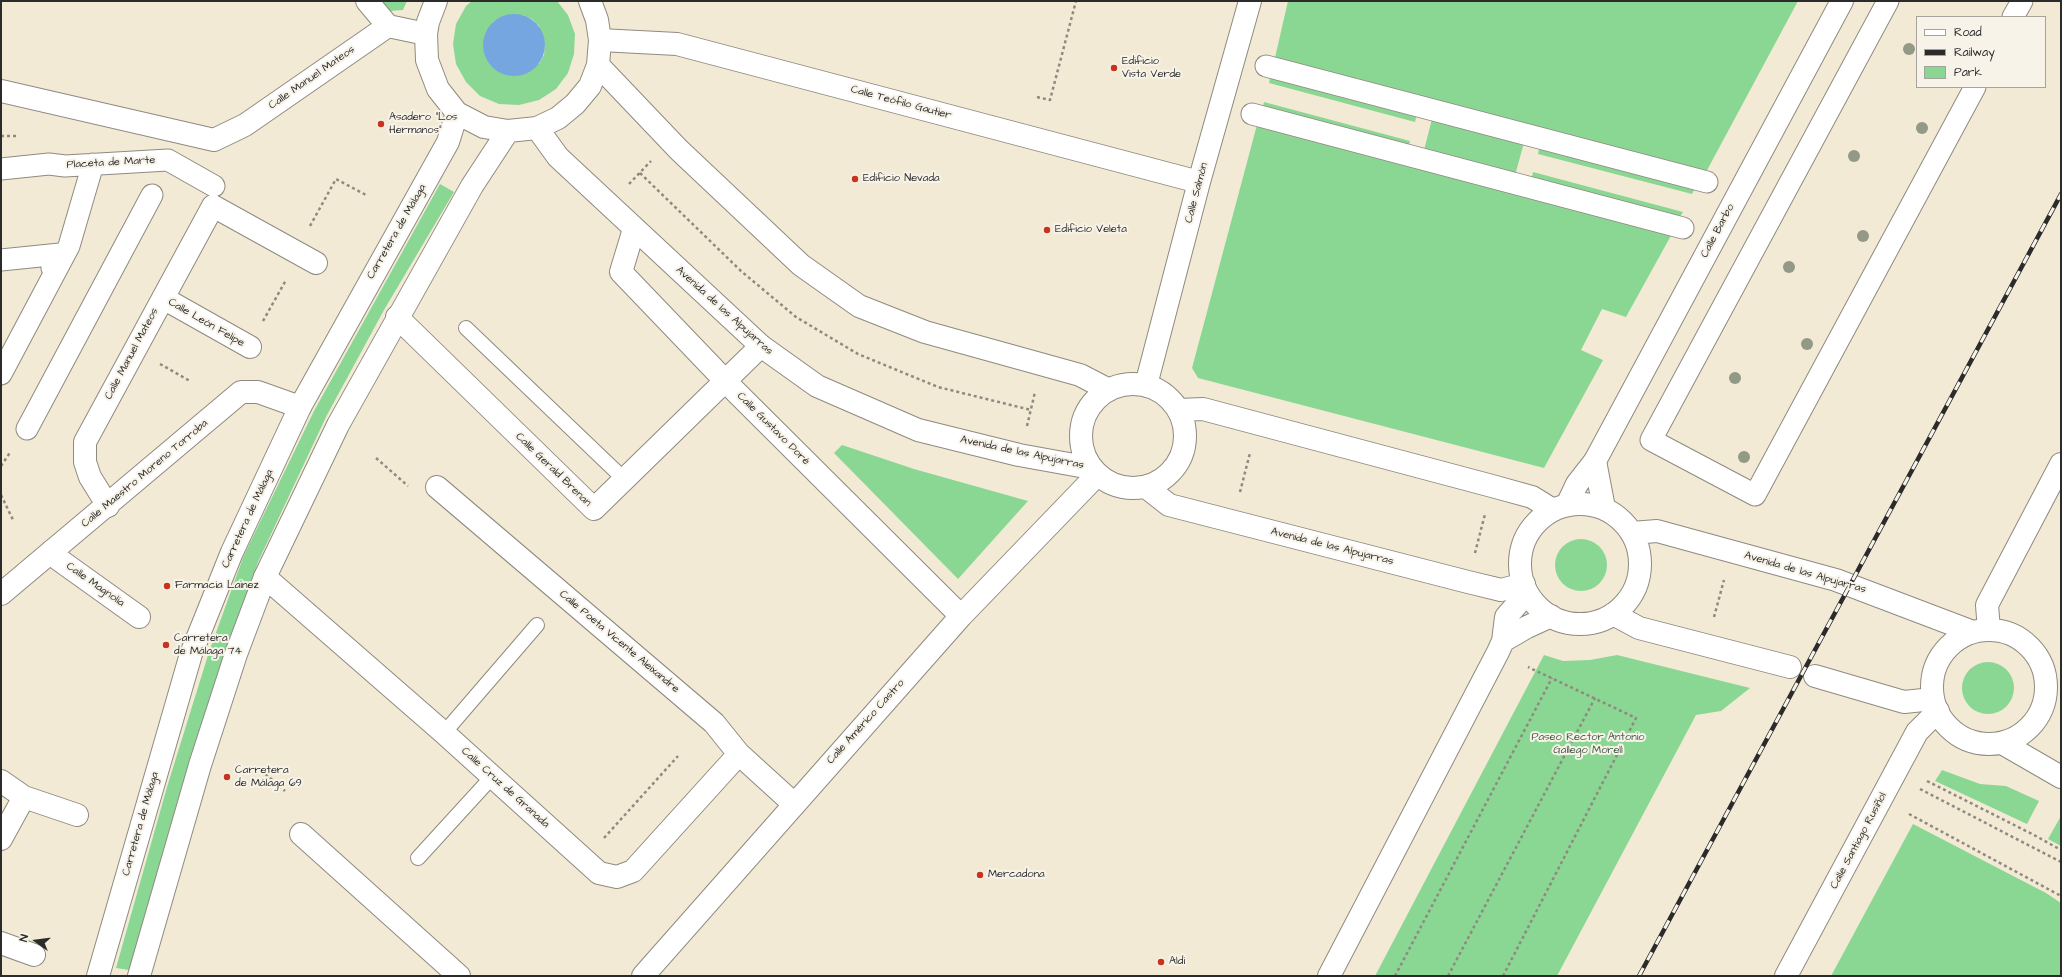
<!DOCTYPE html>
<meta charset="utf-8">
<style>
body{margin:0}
#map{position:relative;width:2062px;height:977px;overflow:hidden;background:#f3ead5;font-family:"Architects Daughter",sans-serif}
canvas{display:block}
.frame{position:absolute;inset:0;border:2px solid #2b2b2b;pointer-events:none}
.legend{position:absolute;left:1916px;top:16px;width:130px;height:72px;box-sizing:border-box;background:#f7f3e8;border:1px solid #a5a39c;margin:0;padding:5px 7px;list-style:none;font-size:12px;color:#2b2b2b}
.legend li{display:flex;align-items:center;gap:8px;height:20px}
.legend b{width:20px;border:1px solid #a5a39c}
.north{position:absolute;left:16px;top:921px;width:40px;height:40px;-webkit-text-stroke:3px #f7f3e8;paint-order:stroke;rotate:284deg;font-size:11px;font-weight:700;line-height:16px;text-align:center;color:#2b2b2b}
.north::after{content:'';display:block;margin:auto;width:14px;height:18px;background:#2b2b2b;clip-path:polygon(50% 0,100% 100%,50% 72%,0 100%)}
</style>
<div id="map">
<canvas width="2062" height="977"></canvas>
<div class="frame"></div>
<ul class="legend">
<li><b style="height:5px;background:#fff"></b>Road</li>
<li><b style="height:5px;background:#2b2b2b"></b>Railway</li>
<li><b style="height:11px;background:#8ad794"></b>Park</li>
</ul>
<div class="north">N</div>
</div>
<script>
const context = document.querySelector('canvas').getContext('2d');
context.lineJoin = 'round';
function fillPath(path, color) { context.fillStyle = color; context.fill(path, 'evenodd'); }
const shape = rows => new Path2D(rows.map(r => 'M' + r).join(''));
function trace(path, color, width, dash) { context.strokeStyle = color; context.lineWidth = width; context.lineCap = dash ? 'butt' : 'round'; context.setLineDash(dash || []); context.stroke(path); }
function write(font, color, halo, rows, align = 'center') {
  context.font = font + ' "Architects Daughter",sans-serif'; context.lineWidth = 4; context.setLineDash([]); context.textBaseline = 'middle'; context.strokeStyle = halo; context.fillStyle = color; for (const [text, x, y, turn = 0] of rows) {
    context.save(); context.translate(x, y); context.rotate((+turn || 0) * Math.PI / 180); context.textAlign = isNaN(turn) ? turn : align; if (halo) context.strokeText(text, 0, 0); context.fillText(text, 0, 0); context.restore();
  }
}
fillPath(shape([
 [380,1,407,1,403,10,390,11],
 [472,1,557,1,568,15,575,34,574,54,568,73,556,89,539,100,519,105,499,104,480,96,466,82,456,64,453,44,456,24,466,6],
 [522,15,532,19,539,26,545,45,544,55,539,64,487,31,493,22,502,17],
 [1288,1,1798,1,1705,174,1274,62],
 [1271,74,1417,113,1415,122,1269,83],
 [1264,102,1410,141,1408,150,1262,111],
 [1433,115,1525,139,1514,179,1423,154],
 [1258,121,1673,232,1626,317,1602,309,1581,350,1603,360,1544,468,1198,378,1192,368],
 [1540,144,1697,185,1692,194,1538,154],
 [1533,172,1683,212,1678,220,1531,181],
 [440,184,454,192,384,310,327,415,258,562,224,656,181,789,129,970,116,968,167,787,209,652,244,555,314,411],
 [842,445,914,469,1028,501,958,579,834,453],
 '1555 565a26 26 0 1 1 52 0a26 26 0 1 1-52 0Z',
 [1544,655,1563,661,1590,660,1617,655,1750,688,1721,711,1696,715,1557,976,1375,976],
 '1962 688a26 26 0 1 1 52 0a26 26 0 1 1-52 0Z',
 [1942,770,1980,784,2006,786,2039,801,2027,824,1935,781],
 [2061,816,2061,846,2048,839],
 [1913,824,2046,893,2061,903,2061,976,1831,976]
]), '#8ad794');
fillPath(shape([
 '483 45a31 31 0 1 1 62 0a31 31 0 1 1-62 0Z'
]), '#76a6e0');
const service = shape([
 [466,328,625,480],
 [444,733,537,625],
 [418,858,492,777]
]);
const pedestrian = shape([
 [1888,1,1651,440,1755,495,1975,87],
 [2013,17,2022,1],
 [1266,66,1707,182],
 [1252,114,1683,228],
 [1,169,49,164,65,166,168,160,214,186],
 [1,260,60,254,52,268],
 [1,374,69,246,93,164],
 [27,429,152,195]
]);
const minor = shape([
 [600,40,677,44,1199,182],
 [1,91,214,140,245,125,388,26],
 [634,229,621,272,736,392,961,616],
 [163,298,250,347],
 [397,317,594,509,761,346],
 [1146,385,1199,182,1250,1],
 [1595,461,1842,1],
 [437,487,714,723,739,754,794,804],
 [108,506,90,477,85,462,85,442,213,206,316,263],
 [52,551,58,559,139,617],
 [265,577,444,733,599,873,617,877,633,871,739,754],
 [1,781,24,797,77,815],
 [301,834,459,976],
 [1,839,24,797],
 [1,943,34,955],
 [643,976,961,616,1097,475]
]);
const tertiary = shape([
 [1595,461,1604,508],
 [1567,505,1577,484,1595,461],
 [1,594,241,392,258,392,300,407],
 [1989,630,1987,605,2061,464],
 [1786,976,1917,732,1938,711]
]);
const secondary = shape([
 [367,1,388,26,426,34],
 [1503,641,1527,627,1551,616],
 [1329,976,1498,652,1503,641,1506,617,1527,593]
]);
const primary = shape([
 [436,1,428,22,426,34,427,60,438,89,457,113,484,127,508,131,537,128,558,118,575,104,590,86,598,65,600,40,597,20,590,1],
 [598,65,679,150,801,265,859,306,925,332,1080,375,1109,390],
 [537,128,558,157,761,346,817,386,918,430,1019,455,1091,468],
 '1081 436a52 52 0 1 1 104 0a52 52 0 1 1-104 0Z',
 [1179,410,1203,409,1492,486,1532,497,1553,510],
 [1146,487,1169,505,1468,582,1501,590,1524,584],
 '1520 564a60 60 0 1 1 120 0a60 60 0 1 1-120 0Z',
 [1632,533,1657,531,1836,580,1973,632],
 [1613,614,1639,628,1790,667],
 '1932 687a57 57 0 1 1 114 0a57 57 0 1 1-114 0Z',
 [1815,676,1904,702,1933,699],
 [2002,743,2061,777],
 [98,976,191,654,232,552,300,407,448,142,457,113],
 [139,976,200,765,236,654,265,577,338,425,472,186,508,131]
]);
trace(service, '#8f8a80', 16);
trace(pedestrian, '#8f8a80', 23);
trace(minor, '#8f8a80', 24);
trace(tertiary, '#8f8a80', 24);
trace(secondary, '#8f8a80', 24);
trace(primary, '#8f8a80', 24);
trace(shape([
 [1037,97,1050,100,1076,1],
 [1,136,18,136],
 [640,173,741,271,796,317,858,354,938,387,1031,410],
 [629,184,651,161],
 [310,226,336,179,366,195],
 [263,321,286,280],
 [160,364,190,381],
 [1027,426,1035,392],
 [376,458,408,486],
 [1,466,11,451],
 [1240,492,1250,453],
 [1,495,14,522],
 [1475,553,1485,514],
 [1714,617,1724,580],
 [261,770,285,791],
 [1927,781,2034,835,2061,850],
 [1920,789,2061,862],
 [1909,814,2061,896],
 [604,838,678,756],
 [1395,976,1552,678],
 [1448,976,1595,698],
 [1503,976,1636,718,1528,667]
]), '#8f8a80', 2.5, [3, 3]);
trace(service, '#fff', 14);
trace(pedestrian, '#fff', 21);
trace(minor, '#fff', 22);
trace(tertiary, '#fff', 22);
trace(secondary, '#fff', 22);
trace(primary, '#fff', 22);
const rail = shape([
 [1639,976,2061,194]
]);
trace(rail, '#2b2b2b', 4.5);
trace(rail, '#f7f3e8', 3, [9]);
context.fillStyle = '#929986';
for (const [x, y] of [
 [1909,49],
 [1922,128],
 [1854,156],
 [1863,236],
 [1789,267],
 [1807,344],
 [1735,378],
 [1744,457]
]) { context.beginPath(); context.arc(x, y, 6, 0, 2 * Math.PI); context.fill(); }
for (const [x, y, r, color] of [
 [1114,68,4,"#c8321e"],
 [381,124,4,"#c8321e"],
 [855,179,4,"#c8321e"],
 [1047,230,4,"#c8321e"],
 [167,586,4,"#c8321e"],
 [166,645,4,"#c8321e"],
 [227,777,4,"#c8321e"],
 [980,875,4,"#c8321e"],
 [1161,962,4,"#c8321e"]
]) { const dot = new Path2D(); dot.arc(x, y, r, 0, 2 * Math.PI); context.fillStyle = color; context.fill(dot); trace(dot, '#f7f3e8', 1.5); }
write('11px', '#2b2b2b', '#f7f3e8', [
 ["Edificio",1122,62],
 ["Vista Verde",1122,75],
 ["Asadero \"Los",389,118],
 ["Hermanos\"",389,131],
 ["Edificio Nevada",863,179],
 ["Edificio Veleta",1055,230],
 ["Farmacia Lainez",175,586],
 ["Carretera",174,639],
 ["de Málaga 74",174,652],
 ["Carretera",235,771],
 ["de Málaga 69",235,784],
 ["Mercadona",988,875],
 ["Aldi",1169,962]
], 'left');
write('11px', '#2b2b2b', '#f7f3e8', [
 ["Calle Manuel Mateos",312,78,-35],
 ["Calle Teófilo Gautier",901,103,15],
 ["Placeta de Marte",111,163,-3],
 ["Calle Salmón",1197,193,-75],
 ["Calle Barbo",1718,231,-62],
 ["Carretera de Málaga",397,232,-60],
 ["Avenida de las Alpujarras",724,311,42],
 ["Calle León Felipe",206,323,30],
 ["Calle Manuel Mateos",132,354,-62],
 ["Calle Gustavo Doré",773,429,45],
 ["Avenida de las Alpujarras",1022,453,12],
 ["Calle Gerald Brenan",553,470,44],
 ["Calle Maestro Moreno Torroba",145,474,-40],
 ["Carretera de Málaga",248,519,-65],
 ["Avenida de las Alpujarras",1332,547,14],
 ["Avenida de las Alpujarras",1805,573,16],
 ["Calle Magnolia",95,585,35],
 ["Calle Poeta Vicente Aleixandre",619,642,40],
 ["Calle Américo Castro",866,722,-48],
 ["Calle Cruz de Granada",505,788,42],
 ["Carretera de Málaga",141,824,-74],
 ["Calle Santiago Rusiñol",1859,841,-62]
]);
write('11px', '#435645', '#f7f3e8', [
 ["Paseo Rector Antonio",1588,738],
 ["Gallego Morell",1588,751]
]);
</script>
